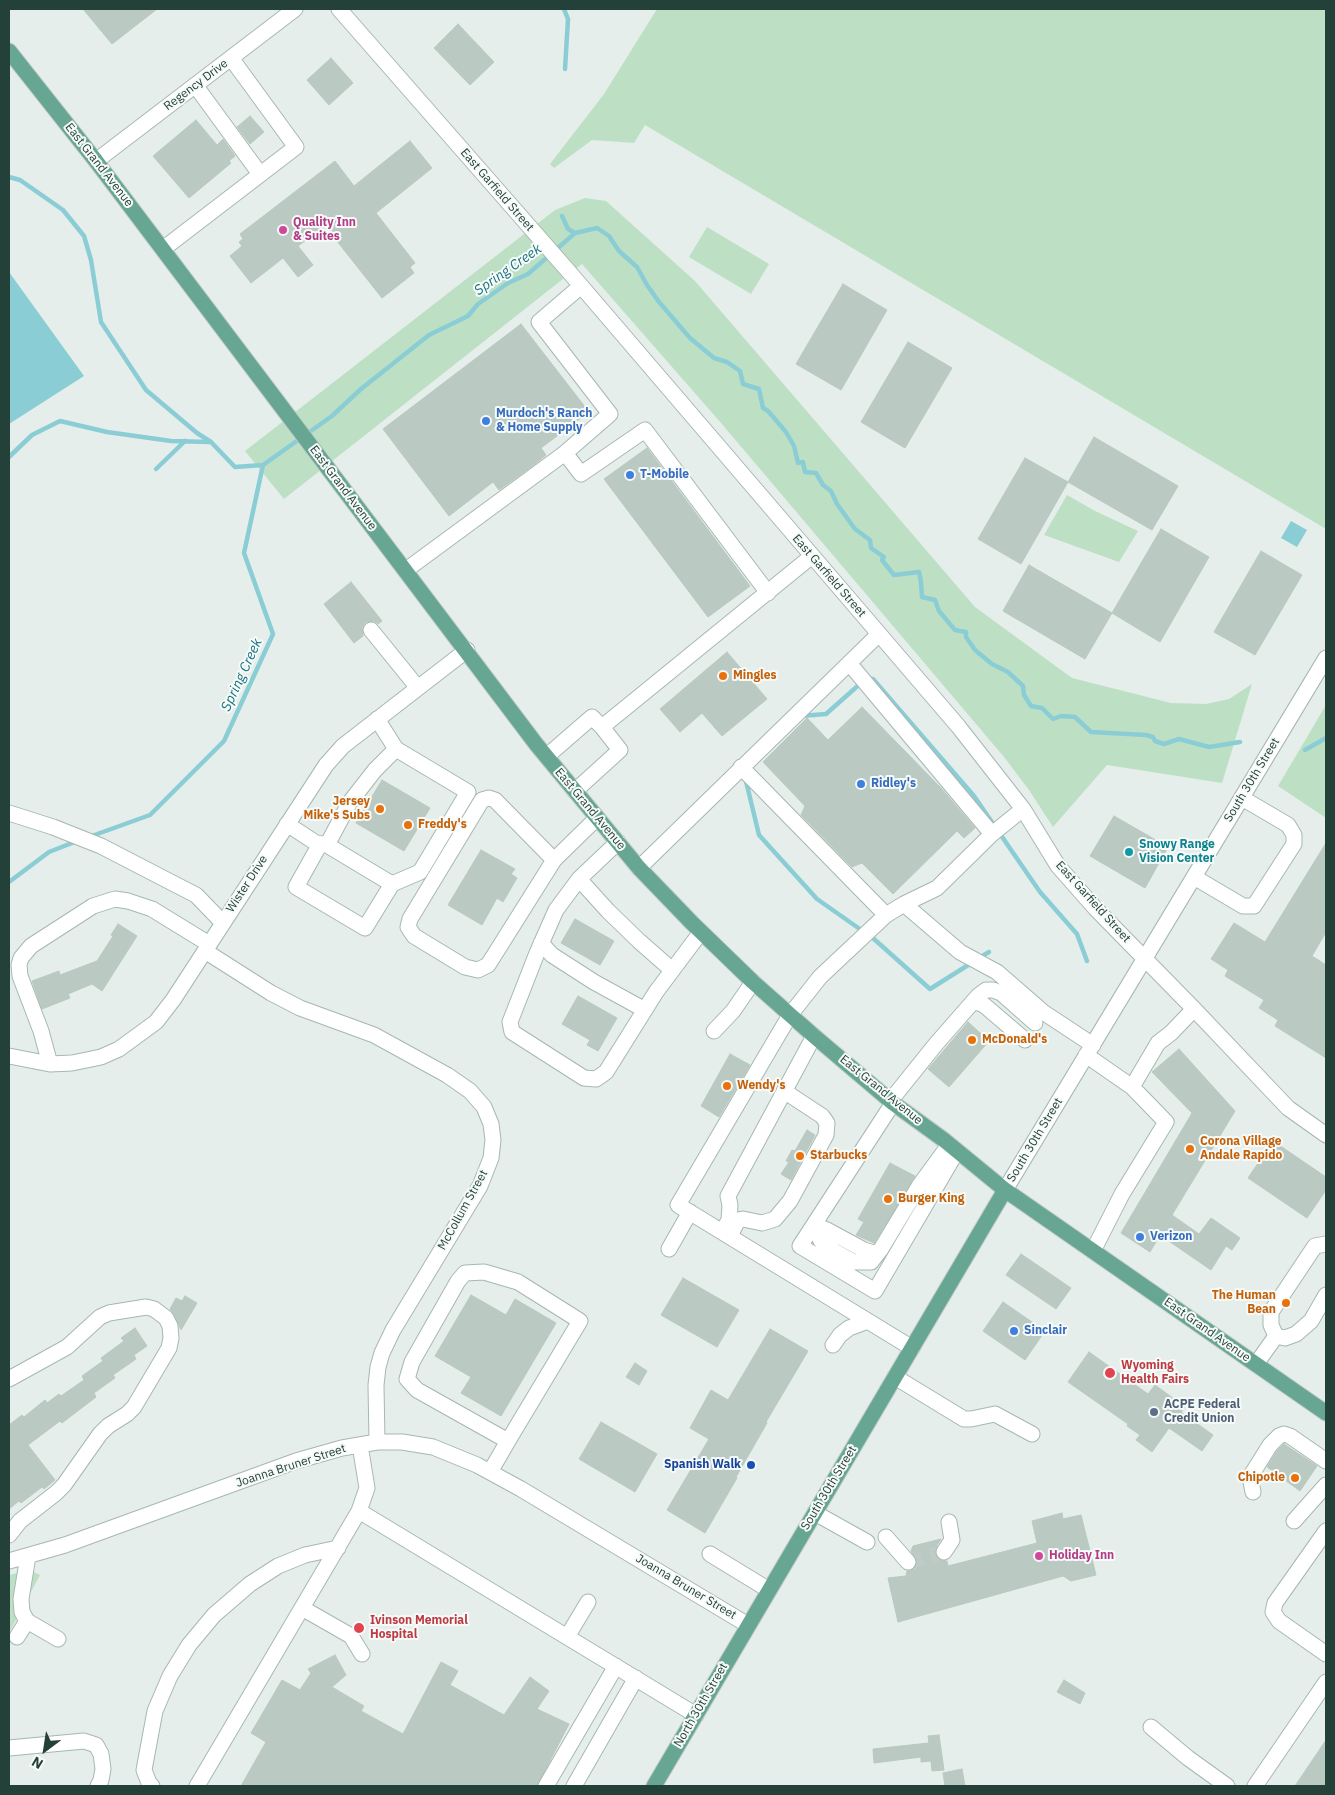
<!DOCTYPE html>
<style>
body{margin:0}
#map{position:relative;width:1335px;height:1795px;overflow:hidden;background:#e5eeea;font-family:"IBM Plex Sans",sans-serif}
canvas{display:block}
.frame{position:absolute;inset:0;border:10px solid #234138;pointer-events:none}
.north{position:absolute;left:20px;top:1725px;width:50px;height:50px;-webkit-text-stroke:4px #f6faf8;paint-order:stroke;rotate:211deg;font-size:14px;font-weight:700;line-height:20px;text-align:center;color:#234138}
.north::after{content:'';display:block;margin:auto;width:18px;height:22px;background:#234138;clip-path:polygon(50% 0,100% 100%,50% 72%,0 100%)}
</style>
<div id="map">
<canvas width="1335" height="1795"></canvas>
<div class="frame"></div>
<div class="north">N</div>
</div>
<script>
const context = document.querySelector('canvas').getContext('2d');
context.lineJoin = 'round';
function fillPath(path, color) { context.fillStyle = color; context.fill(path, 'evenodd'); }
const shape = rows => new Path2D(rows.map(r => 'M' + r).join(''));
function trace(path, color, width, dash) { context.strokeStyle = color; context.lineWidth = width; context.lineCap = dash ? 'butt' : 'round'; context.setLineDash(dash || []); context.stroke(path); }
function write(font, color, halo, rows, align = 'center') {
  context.font = font + ' "IBM Plex Sans",sans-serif'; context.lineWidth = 4; context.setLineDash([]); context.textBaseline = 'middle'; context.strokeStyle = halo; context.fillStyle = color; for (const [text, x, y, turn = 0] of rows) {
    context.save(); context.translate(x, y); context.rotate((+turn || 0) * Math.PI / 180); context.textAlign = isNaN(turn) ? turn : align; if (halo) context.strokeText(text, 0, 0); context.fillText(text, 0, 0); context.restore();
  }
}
fillPath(shape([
 [657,9,1326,9,1326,529,645,125,634,143,592,140,554,168,550,164,604,94],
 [585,198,606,201,695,281,975,607,1072,678,1171,703,1206,704,1229,699,1252,684,1222,783,1107,765,1053,827,1029,790,1004,757,721,423,582,264,284,499,245,451,555,210],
 [707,227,769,264,751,294,689,257],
 [1067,495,1095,511,1138,531,1119,562,1044,535],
 [1326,705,1326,818,1278,786],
 [30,1570,40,1575,9,1633,9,1575]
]), '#bde0c5');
fillPath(shape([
 [9,272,84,376,9,424],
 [1291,521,1307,530,1297,547,1281,538]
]), '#8bcdd5');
trace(shape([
 [564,9,568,19,565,69],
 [9,177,20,180,63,210,84,236,91,260,101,322,146,390,197,433,211,442,235,467,263,465],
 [562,216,568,229,575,233],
 [9,457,32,435,60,421,107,432,171,441,210,442],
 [156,469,185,441],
 [867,679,873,679,974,796,1040,892,1077,934,1087,961],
 [801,716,826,714,861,683],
 [1305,750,1326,738],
 [745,777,759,835,817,899,874,939,930,989,973,962],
 [89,837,150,815,224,741,273,634,244,553,263,465,332,416,361,389,429,335,468,316,478,304,508,283,528,274,575,233,597,228,609,236,619,251,637,267,647,285,659,302,690,338,714,358,727,362,740,371,743,384,759,389,763,408,768,411,786,432,794,446,798,463,803,462,805,472,816,473,823,485,831,491,837,504,855,529,870,540,871,548,884,557,882,560,894,575,919,572,921,582,922,597,935,600,939,611,955,630,966,632,966,637,975,650,992,664,1008,672,1023,686,1024,695,1031,706,1042,708,1053,719,1061,716,1075,717,1091,732,1146,735,1153,737,1155,741,1164,744,1179,739,1209,747,1240,742],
 [9,882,49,852,77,841],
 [979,958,989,952]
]), '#8bcdd5', 4.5);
const building = shape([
 [83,9,157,9,112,44,83,9],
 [458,24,494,62,470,85,434,48,458,24],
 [331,58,353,83,329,105,307,80,331,58],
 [250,116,264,132,250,144,237,127,250,116],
 [196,120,217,145,223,139,235,156,229,161,231,163,189,198,153,156,196,120],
 [410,141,432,168,376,213,415,263,410,267,414,273,382,298,325,226,298,246,313,265,298,277,283,258,251,283,230,256,242,246,239,242,243,239,240,234,335,161,354,186,410,141],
 [843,284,887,310,841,390,796,364,843,284],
 [521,324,589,412,541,448,546,455,531,467,499,490,493,482,449,516,383,429,521,324],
 [908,342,952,368,905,448,861,422,908,342],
 [1094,437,1178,486,1152,530,1068,482,1094,437],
 [647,448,750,586,708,617,604,479,647,448],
 [1025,458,1068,482,1021,564,978,539,1025,458],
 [1161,529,1209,557,1160,642,1112,613,1161,529],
 [1261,551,1302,575,1255,655,1214,632,1261,551],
 [1029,565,1112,613,1085,659,1003,611,1029,565],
 [351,582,382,621,378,624,374,621,366,622,362,627,363,636,354,643,324,604,351,582],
 [727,652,767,699,722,736,702,713,680,732,660,709,727,652],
 [862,707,941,788,975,828,964,838,957,831,893,894,862,863,852,867,801,815,805,806,763,762,807,718,828,740,862,707],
 [382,780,430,808,404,851,356,823,382,780],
 [1114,816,1168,847,1145,888,1090,856,1114,816],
 [1326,843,1326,932,1312,956,1326,965,1326,1058,1275,1026,1278,1020,1259,1008,1264,1000,1225,976,1228,970,1211,959,1234,923,1265,942,1326,843],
 [481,850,515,869,511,874,517,878,503,902,497,898,482,925,448,905,481,850],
 [575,919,614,941,600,965,561,943,575,919],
 [118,924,137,936,102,991,92,984,68,994,70,998,42,1009,32,981,59,971,60,975,97,961,113,936,111,935,118,924],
 [578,996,617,1018,598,1051,587,1045,590,1040,562,1024,578,996],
 [968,1022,989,1041,949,1087,928,1069,968,1022],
 [1179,1049,1235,1111,1172,1215,1199,1234,1211,1218,1240,1238,1232,1250,1226,1246,1211,1270,1160,1235,1150,1252,1121,1233,1192,1113,1152,1072,1179,1049],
 [730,1054,750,1065,719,1117,701,1106,730,1054],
 [807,1130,815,1135,791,1180,781,1174,789,1162,786,1161,792,1150,795,1151,807,1130],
 [1273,1141,1326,1177,1326,1190,1307,1218,1248,1178,1273,1141],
 [890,1163,915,1176,874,1243,856,1235,864,1222,858,1219,890,1163],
 [1021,1254,1071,1288,1056,1309,1006,1275,1021,1254],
 [683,1278,739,1310,717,1347,661,1315,683,1278],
 [471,1295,506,1315,515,1299,556,1323,501,1416,461,1393,471,1377,435,1356,471,1295],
 [185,1296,197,1303,181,1330,174,1314,170,1309,176,1298,182,1301,185,1296],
 [1003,1302,1045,1331,1025,1360,983,1331,1003,1302],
 [135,1328,147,1346,134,1355,136,1359,113,1375,115,1378,94,1393,96,1397,62,1423,60,1421,28,1445,55,1480,44,1489,42,1487,21,1503,19,1501,9,1509,9,1425,22,1415,24,1417,45,1400,47,1403,59,1394,61,1396,84,1380,82,1376,103,1361,101,1358,124,1341,121,1338,135,1328],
 [770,1329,808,1351,766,1422,767,1423,736,1477,737,1478,705,1533,667,1510,709,1439,690,1428,711,1390,728,1400,770,1329],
 [1089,1352,1148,1394,1155,1385,1185,1407,1181,1412,1213,1435,1202,1451,1169,1428,1152,1452,1136,1440,1140,1435,1127,1426,1128,1424,1068,1382,1089,1352],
 [635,1363,647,1371,639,1385,626,1377,635,1363],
 [601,1422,657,1454,635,1492,579,1459,601,1422],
 [1284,1444,1317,1466,1300,1491,1267,1467,1277,1451,1284,1444],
 [1062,1513,1063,1519,1081,1515,1096,1575,1071,1581,1063,1576,898,1622,888,1578,906,1576,907,1571,915,1569,917,1561,911,1551,913,1546,941,1539,936,1547,935,1556,939,1560,947,1561,948,1566,1037,1543,1032,1521,1062,1513],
 [335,1655,346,1675,332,1687,364,1706,361,1711,403,1734,441,1662,458,1671,450,1685,504,1715,530,1677,549,1691,537,1709,569,1724,537,1786,241,1786,266,1742,251,1733,282,1680,300,1690,311,1673,308,1669,335,1655],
 [1064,1680,1085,1693,1080,1704,1057,1692,1064,1680],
 [939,1735,944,1770,932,1771,931,1761,921,1762,921,1757,874,1763,873,1749,929,1743,928,1736,939,1735],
 [1326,1740,1326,1786,1295,1786,1326,1740],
 [962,1769,965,1786,945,1786,943,1773,962,1769]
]);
fillPath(building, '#bacac3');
trace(building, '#b7c9c0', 1);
trace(shape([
 [908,1562,944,1552]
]), '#becbc6', 15, [15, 8]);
const minor = shape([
 [339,9,570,273,958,726,1023,809,1058,866,1095,908,1194,1009,1288,1108,1326,1135],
 [195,85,260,174],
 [96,161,295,9],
 [163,249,296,147,231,58],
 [565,453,581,474,645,430,768,593],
 [406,570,565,453,610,414,539,322,581,286],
 [371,630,418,688],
 [849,663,992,834],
 [547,756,592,717,602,727,812,556],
 [741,767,886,915],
 [575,791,620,750,602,727],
 [9,813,53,827,101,846,188,891,196,895,223,923],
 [287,824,316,843,327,845,392,884,420,872,468,792,396,749,377,719],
 [618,842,579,879,556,910,537,953,510,1022,512,1032,584,1078,596,1079,606,1072,656,992,701,932],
 [320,844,296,887,365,928,392,884],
 [327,845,350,802,375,770,396,749],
 [554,860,495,800,489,798,482,800,410,919,408,927,414,936,465,967,478,970,488,965,554,860,597,818],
 [639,868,879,634],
 [1194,877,1243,906,1254,906,1294,844,1294,835,1288,825,1242,798],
 [579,879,608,911,639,941,672,970],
 [904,904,960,952,997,972,1043,1012,1093,1045],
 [541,943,552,955,594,982,645,1010],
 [205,951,271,993,300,1008,374,1035,447,1075,470,1091,484,1107,491,1124,493,1140,491,1158,480,1186,393,1330,382,1353,378,1367,376,1385,377,1442],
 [973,1002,979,1003,984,1005,1025,1040],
 [714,1031,733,1011,753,982],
 [1086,1055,1132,1087,1166,1122,1122,1194,1093,1251],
 [9,1056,50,1064,72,1063,101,1057,119,1049,156,1022,173,1000,326,765,343,746,467,650],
 [50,1064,41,1031,20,976,19,965,21,958,31,946,93,906,115,899,128,901,152,909,209,944],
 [1132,1087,1158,1043,1171,1033,1194,1009],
 [891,1100,936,1044,978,996,986,990,993,990,1001,993,1035,1023],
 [893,1103,800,1246,875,1291,957,1151],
 [1005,1190,1326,658],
 [814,1225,821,1241,834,1251,854,1262,871,1262,881,1249,919,1186,949,1145],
 [814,1225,827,1230,864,1250,877,1254],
 [722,1232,729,1220,730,1205,728,1196,814,1036],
 [730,1236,738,1220,743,1219,762,1223,775,1219,790,1201,826,1135,827,1123,822,1116,784,1091],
 [669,1249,690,1212],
 [1276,1336,1271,1325,1271,1312,1315,1246,1326,1244],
 [1276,1336,1285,1338,1296,1334,1311,1321,1326,1295],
 [833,1345,840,1335,849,1328,868,1321],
 [912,1348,678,1205,790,1015,820,977,886,915,904,904,937,888,992,834,1023,809],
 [1256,1364,1276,1336],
 [895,1377,964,1419,971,1419,995,1414,1032,1434],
 [9,1379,67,1347,100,1317,109,1313,146,1307,154,1309,166,1318,170,1326,171,1338,169,1348,134,1407,127,1414,108,1426,100,1434,64,1485,56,1493,20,1521,9,1535],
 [490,1472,508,1441,417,1390,407,1379,412,1362,458,1281,465,1273,484,1272,518,1282,580,1321,508,1441],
 [1253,1492,1250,1477,1270,1445,1279,1436,1284,1434,1290,1436,1326,1461],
 [359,1511,696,1715],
 [815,1513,867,1542],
 [1294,1521,1326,1485],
 [1326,1531,1275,1603,1273,1612,1279,1621,1326,1654],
 [886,1537,908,1562],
 [944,1552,952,1540,949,1522],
 [710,1554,769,1590],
 [28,1556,21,1599,22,1612,27,1621,58,1639],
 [9,1561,65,1545,296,1461,342,1448,377,1442,402,1442,433,1447,477,1465,521,1489,748,1625],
 [302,1608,351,1636,362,1654],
 [17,1637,27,1621],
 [567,1637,588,1602],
 [1151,1727,1188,1758,1227,1786],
 [9,1748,84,1741,96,1745,101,1754,103,1769,101,1780,98,1786],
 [152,1786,149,1783,144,1770,155,1711,170,1676,189,1645,214,1615,250,1584,278,1566,305,1555,338,1548],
 [197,1786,359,1511,367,1488,360,1445],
 [546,1786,616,1666],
 [574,1786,636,1678],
 [1255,1786,1326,1682]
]);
const major = shape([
 [9,51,96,161,536,744,639,868,692,923,753,982,814,1036,893,1103,944,1140,1005,1190,1326,1413],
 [654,1786,1005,1190]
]);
trace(minor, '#a7b7b1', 17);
trace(major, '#c1cac7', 17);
trace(minor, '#fff', 15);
trace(major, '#67a693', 15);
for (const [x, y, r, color] of [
 [283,230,5,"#d1479c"],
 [486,421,5,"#3f7fe0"],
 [630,475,5,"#3f7fe0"],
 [723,676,5,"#e8710a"],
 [861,784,5,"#3f7fe0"],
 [380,809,5,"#e8710a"],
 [408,825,5,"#e8710a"],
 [1129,852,5,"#0f9aa8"],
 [972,1040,5,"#e8710a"],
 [727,1086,5,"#e8710a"],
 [1190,1149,5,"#e8710a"],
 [800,1156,5,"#e8710a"],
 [888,1199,5,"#e8710a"],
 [1140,1237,5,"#3f7fe0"],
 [1286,1303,5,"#e8710a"],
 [1014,1331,5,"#3f7fe0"],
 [1110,1373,6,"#e0444e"],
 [1154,1412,5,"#5c6f8a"],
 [751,1465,5,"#1a4fb4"],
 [1295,1478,5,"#e8710a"],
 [1039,1556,5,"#d1479c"],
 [359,1628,6,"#e0444e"]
]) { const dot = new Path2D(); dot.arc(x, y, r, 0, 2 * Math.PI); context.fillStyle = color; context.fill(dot); trace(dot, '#f6faf8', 2); }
write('12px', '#234138', '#f6faf8', [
 ["Regency Drive",196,85,-37],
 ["East Grand Avenue",99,165,52],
 ["East Garfield Street",497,190,49],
 ["East Grand Avenue",343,488,53],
 ["East Garfield Street",829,576,49],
 ["South 30th Street",1252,780,-59],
 ["East Grand Avenue",590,809,50],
 ["Wister Drive",247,884,-57],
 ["East Garfield Street",1093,902,48],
 ["East Grand Avenue",881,1090,39],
 ["South 30th Street",1035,1140,-59],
 ["McCollum Street",463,1210,-61],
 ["East Grand Avenue",1207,1330,35],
 ["Joanna Bruner Street",291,1466,-18],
 ["South 30th Street",829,1488,-59],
 ["Joanna Bruner Street",686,1587,31],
 ["North 30th Street",701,1705,-60]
]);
write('bold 12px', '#b23c85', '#f6faf8', [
 ["Quality Inn",293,223],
 ["& Suites",293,237],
 ["Holiday Inn",1049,1556]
], 'left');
write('bold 12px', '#366cbe', '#f6faf8', [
 ["Murdoch's Ranch",496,414],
 ["& Home Supply",496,428],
 ["T-Mobile",640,475],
 ["Ridley's",871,784],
 ["Verizon",1150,1237],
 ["Sinclair",1024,1331]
], 'left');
write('bold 12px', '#c56008', '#f6faf8', [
 ["Mingles",733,676],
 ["Jersey",370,802,"right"],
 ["Mike's Subs",370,816,"right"],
 ["Freddy's",418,825],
 ["McDonald's",982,1040],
 ["Wendy's",737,1086],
 ["Corona Village",1200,1142],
 ["Andale Rapido",1200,1156],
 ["Starbucks",810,1156],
 ["Burger King",898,1199],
 ["The Human",1276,1296,"right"],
 ["Bean",1276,1310,"right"],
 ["Chipotle",1285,1478,"right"]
], 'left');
write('bold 12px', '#0d838f', '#f6faf8', [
 ["Snowy Range",1139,845],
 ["Vision Center",1139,859]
], 'left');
write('bold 12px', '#be3a42', '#f6faf8', [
 ["Wyoming",1121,1366],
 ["Health Fairs",1121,1380],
 ["Ivinson Memorial",370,1621],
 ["Hospital",370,1635]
], 'left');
write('bold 12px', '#4e5e75', '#f6faf8', [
 ["ACPE Federal",1164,1405],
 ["Credit Union",1164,1419]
], 'left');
write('bold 12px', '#164399', '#f6faf8', [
 ["Spanish Walk",741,1465]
], 'right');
write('italic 14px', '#197381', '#f6faf8', [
 ["Spring Creek",508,270,-35],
 ["Spring Creek",242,675,-65]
]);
</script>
